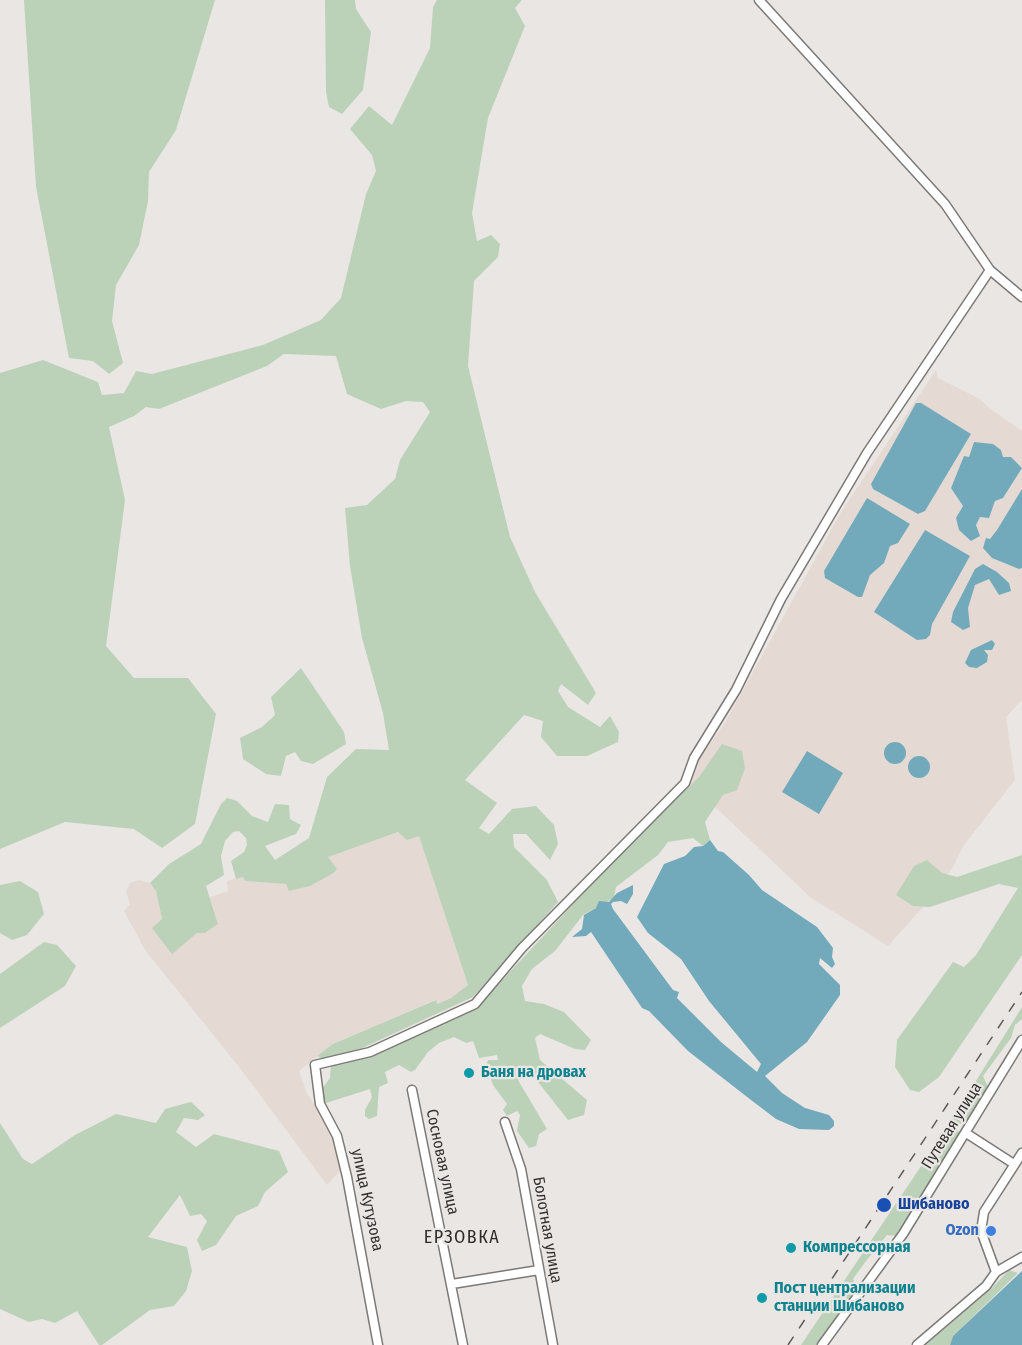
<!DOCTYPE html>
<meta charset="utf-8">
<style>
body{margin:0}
canvas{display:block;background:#eae6e4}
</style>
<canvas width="1022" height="1345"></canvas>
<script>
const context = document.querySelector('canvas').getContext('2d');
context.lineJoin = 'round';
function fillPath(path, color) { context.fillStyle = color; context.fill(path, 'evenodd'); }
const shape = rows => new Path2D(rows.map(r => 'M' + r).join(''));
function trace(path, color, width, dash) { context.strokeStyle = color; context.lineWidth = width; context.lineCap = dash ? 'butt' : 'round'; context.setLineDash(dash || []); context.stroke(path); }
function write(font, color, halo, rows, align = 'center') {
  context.font = font + ' "Fira Sans Condensed",sans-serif'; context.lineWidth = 4.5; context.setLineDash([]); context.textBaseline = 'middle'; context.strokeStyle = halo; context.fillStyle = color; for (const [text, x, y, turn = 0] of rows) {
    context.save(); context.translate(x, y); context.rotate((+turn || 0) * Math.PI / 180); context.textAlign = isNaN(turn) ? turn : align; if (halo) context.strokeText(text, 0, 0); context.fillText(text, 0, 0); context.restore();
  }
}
fillPath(shape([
 [936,370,938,378,980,399,988,407,1022,431,1022,700,1006,717,1015,780,964,845,953,867,924,906,888,946,810,897,690,783,696,764,726,721,841,512],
 [398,832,419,836,468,985,451,998,436,1004,435,1000,333,1044,299,1071,307,1093,334,1137,343,1168,327,1185,243,1072,145,950,124,911,130,904,126,891,130,883,139,880,150,883,156,891,162,919,197,933,205,933,218,924,210,897,228,891,227,881,243,876,245,881,287,884,334,874,337,869,327,857]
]), '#e4dad3');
fillPath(shape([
 [24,0,215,0,176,130,149,172,148,201,139,245,116,285,112,321,123,363,109,374,93,361,69,358,36,187],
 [325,0,355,0,356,9,371,32,363,90,342,114,329,107,326,92],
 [437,0,522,0,515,8,525,26,488,118,472,213,477,241,491,235,500,244,498,257,474,281,468,366,510,537,535,592,596,693,588,705,561,684,558,691,568,707,600,727,610,716,619,732,618,742,587,756,557,756,541,737,543,721,524,715,465,780,497,803,479,828,489,834,512,809,536,806,554,825,558,844,550,860,526,834,513,834,514,847,547,880,558,902,473,997,360,1049,323,1059,317,1056,333,1044,436,1000,437,1004,451,998,468,985,419,836,407,840,398,832,328,857,337,869,334,873,310,886,289,891,286,884,245,881,243,877,236,879,231,861,244,852,247,845,246,838,239,831,233,832,225,841,221,856,224,875,206,886,218,924,205,933,197,933,172,954,152,928,162,919,156,891,150,883,169,864,201,844,221,804,227,798,237,801,252,816,268,822,275,804,289,805,290,819,301,825,296,834,265,846,275,860,309,838,327,777,356,749,389,750,383,713,362,638,350,566,345,508,367,505,395,479,400,460,430,412,423,402,406,401,381,409,347,394,336,356,284,354,267,366,159,409,146,407,134,416,109,427,125,500,106,646,134,678,188,678,216,714,195,824,162,848,134,829,65,822,0,849,0,373,43,360,98,382,102,395,124,393,136,371,152,374,263,345,321,320,341,298,366,194,376,171,372,155,350,129,369,106,392,125,430,48,433,7],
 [301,668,344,732,346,744,313,764,301,761,295,752,286,756,281,776,266,774,243,759,240,738,262,727,275,715,271,697],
 [722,744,742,751,745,768,737,790,723,795,705,822,710,840,703,846,693,838,668,842,658,855,616,887,614,898,583,915,555,951,532,969,522,986,525,1001,544,1004,564,1012,591,1040,585,1050,575,1049,540,1034,535,1038,540,1060,587,1100,584,1115,568,1120,531,1073,518,1080,547,1129,539,1134,536,1146,529,1148,517,1131,520,1115,517,1111,507,1116,503,1110,507,1104,493,1085,486,1066,488,1060,498,1060,497,1055,479,1058,473,1041,466,1043,454,1037,439,1043,428,1052,415,1070,411,1072,399,1065,385,1072,388,1083,379,1087,377,1116,369,1119,365,1116,365,1110,372,1097,370,1089,323,1104,321,1090,330,1078,331,1064,478,1006,634,839,699,777],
 [1022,855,1022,955,939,1077,919,1092,910,1090,895,1067,897,1040,953,962,964,967,976,955,1018,888,999,884,930,907,913,906,896,895,914,866,927,860,942,873,957,877],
 [20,881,38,892,44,914,27,935,12,940,0,933,0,885],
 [44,942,57,945,76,966,65,986,0,1028,0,974],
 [1022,1007,1022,1019,1015,1025,1011,1038,983,1076,989,1089,973,1115,959,1125,957,1130,962,1136,927,1192,897,1236,887,1235,866,1261,853,1279,857,1289,853,1297,840,1303,846,1309,820,1345,801,1345,948,1126],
 [191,1102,205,1115,198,1120,184,1118,176,1132,196,1147,214,1134,279,1151,288,1172,265,1192,258,1206,236,1216,216,1245,202,1251,197,1240,207,1221,201,1214,190,1216,180,1195,148,1237,187,1247,192,1271,186,1291,174,1306,150,1310,102,1345,99,1345,77,1311,55,1323,42,1319,29,1322,0,1309,0,1123,23,1159,32,1164,75,1135,116,1114,156,1123,165,1109],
 [1009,1270,1018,1273,953,1336,950,1345,925,1345,990,1290]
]), '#bbd2b9');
fillPath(shape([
 [916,403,921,403,971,434,925,511,918,514,873,489,871,484],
 [974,442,993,444,1001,450,1003,457,1011,457,1022,468,1003,498,995,501,989,518,980,517,976,525,980,536,971,541,959,530,956,518,963,506,951,488,964,456,969,457],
 [1022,489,1022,568,1019,569,992,558,983,548,986,538,990,539,997,530],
 [867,498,910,524,898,543,890,546,884,563,870,575,862,597,858,597,825,578,824,571],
 [925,530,970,556,932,624,930,635,926,639,917,640,874,612],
 [983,564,997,572,1009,583,1011,591,999,595,989,579,975,585,968,608,970,627,963,630,951,622,953,612,975,569],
 [992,640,995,644,992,650,984,650,988,655,987,662,977,668,969,667,965,663,971,650],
 '884 753a11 11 0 1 1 22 0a11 11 0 1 1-22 0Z',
 [807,751,843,773,819,814,782,792],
 '908 767a11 11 0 1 1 22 0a11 11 0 1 1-22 0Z',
 [710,840,718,851,723,852,749,875,762,890,817,927,833,948,832,957,835,964,832,968,820,958,819,964,840,985,840,995,807,1042,765,1076,782,1093,805,1108,829,1115,834,1121,834,1126,829,1130,799,1129,776,1119,751,1100,688,1051,649,1011,642,1008,591,932,586,936,572,937,582,929,584,915,596,908,599,901,609,902,617,893,633,885,633,894,627,904,621,901,613,902,611,904,613,909,673,990,679,992,677,998,721,1042,757,1072,761,1064,709,1001,681,959,648,933,637,917,664,864,685,856,694,847,703,846],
 [1022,1271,1022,1345,950,1345,953,1336]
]), '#73aabb');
const minor = shape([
 [759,0,945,204,990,270,1022,297],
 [412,1090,463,1345],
 [505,1122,521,1169,553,1345],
 [966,1133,1014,1164],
 [996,1272,981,1231,984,1212,1022,1153],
 [452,1284,539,1270],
 [378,1345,347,1177,337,1136,320,1104,315,1065,370,1052,475,1004,522,948,685,783,694,758,736,690,781,599,867,453,990,270],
 [822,1345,903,1234,1022,1040],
 [917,1345,986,1286,996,1272,1022,1257]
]);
trace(minor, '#7c7976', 11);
trace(minor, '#fff', 8);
trace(shape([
 [788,1345,1022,992]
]), '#5e5c5b', 1.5, [10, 10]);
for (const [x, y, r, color] of [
 [469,1073,6,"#0f9aa8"],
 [884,1205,8,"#1a4fb4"],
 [991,1231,6,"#3f7fe0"],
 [791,1248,6,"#0f9aa8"],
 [762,1298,6,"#0f9aa8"]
]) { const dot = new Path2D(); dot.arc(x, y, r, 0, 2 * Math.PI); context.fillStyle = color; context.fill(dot); trace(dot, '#eae6e4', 2); }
write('bold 16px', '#0d838f', '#eae6e4', [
 ["Баня на дровах",481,1073],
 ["Компрессорная",803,1248],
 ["Пост централизации",774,1289],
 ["станции Шибаново",774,1307]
], 'left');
write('16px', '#323130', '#eae6e4', [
 ["Путевая улица",952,1126,-58],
 ["Сосновая улица",442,1162,78],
 ["улица Кутузова",367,1200,78],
 ["Болотная улица",547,1230,80]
]);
write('bold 16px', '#164399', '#eae6e4', [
 ["Шибаново",898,1205]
], 'left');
write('bold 16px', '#366cbe', '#eae6e4', [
 ["Ozon",979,1231]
], 'right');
context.letterSpacing = '1.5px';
write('18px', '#2e2b2a', '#eae6e4', [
 ["ЕРЗОВКА",462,1238]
]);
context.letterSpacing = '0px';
</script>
